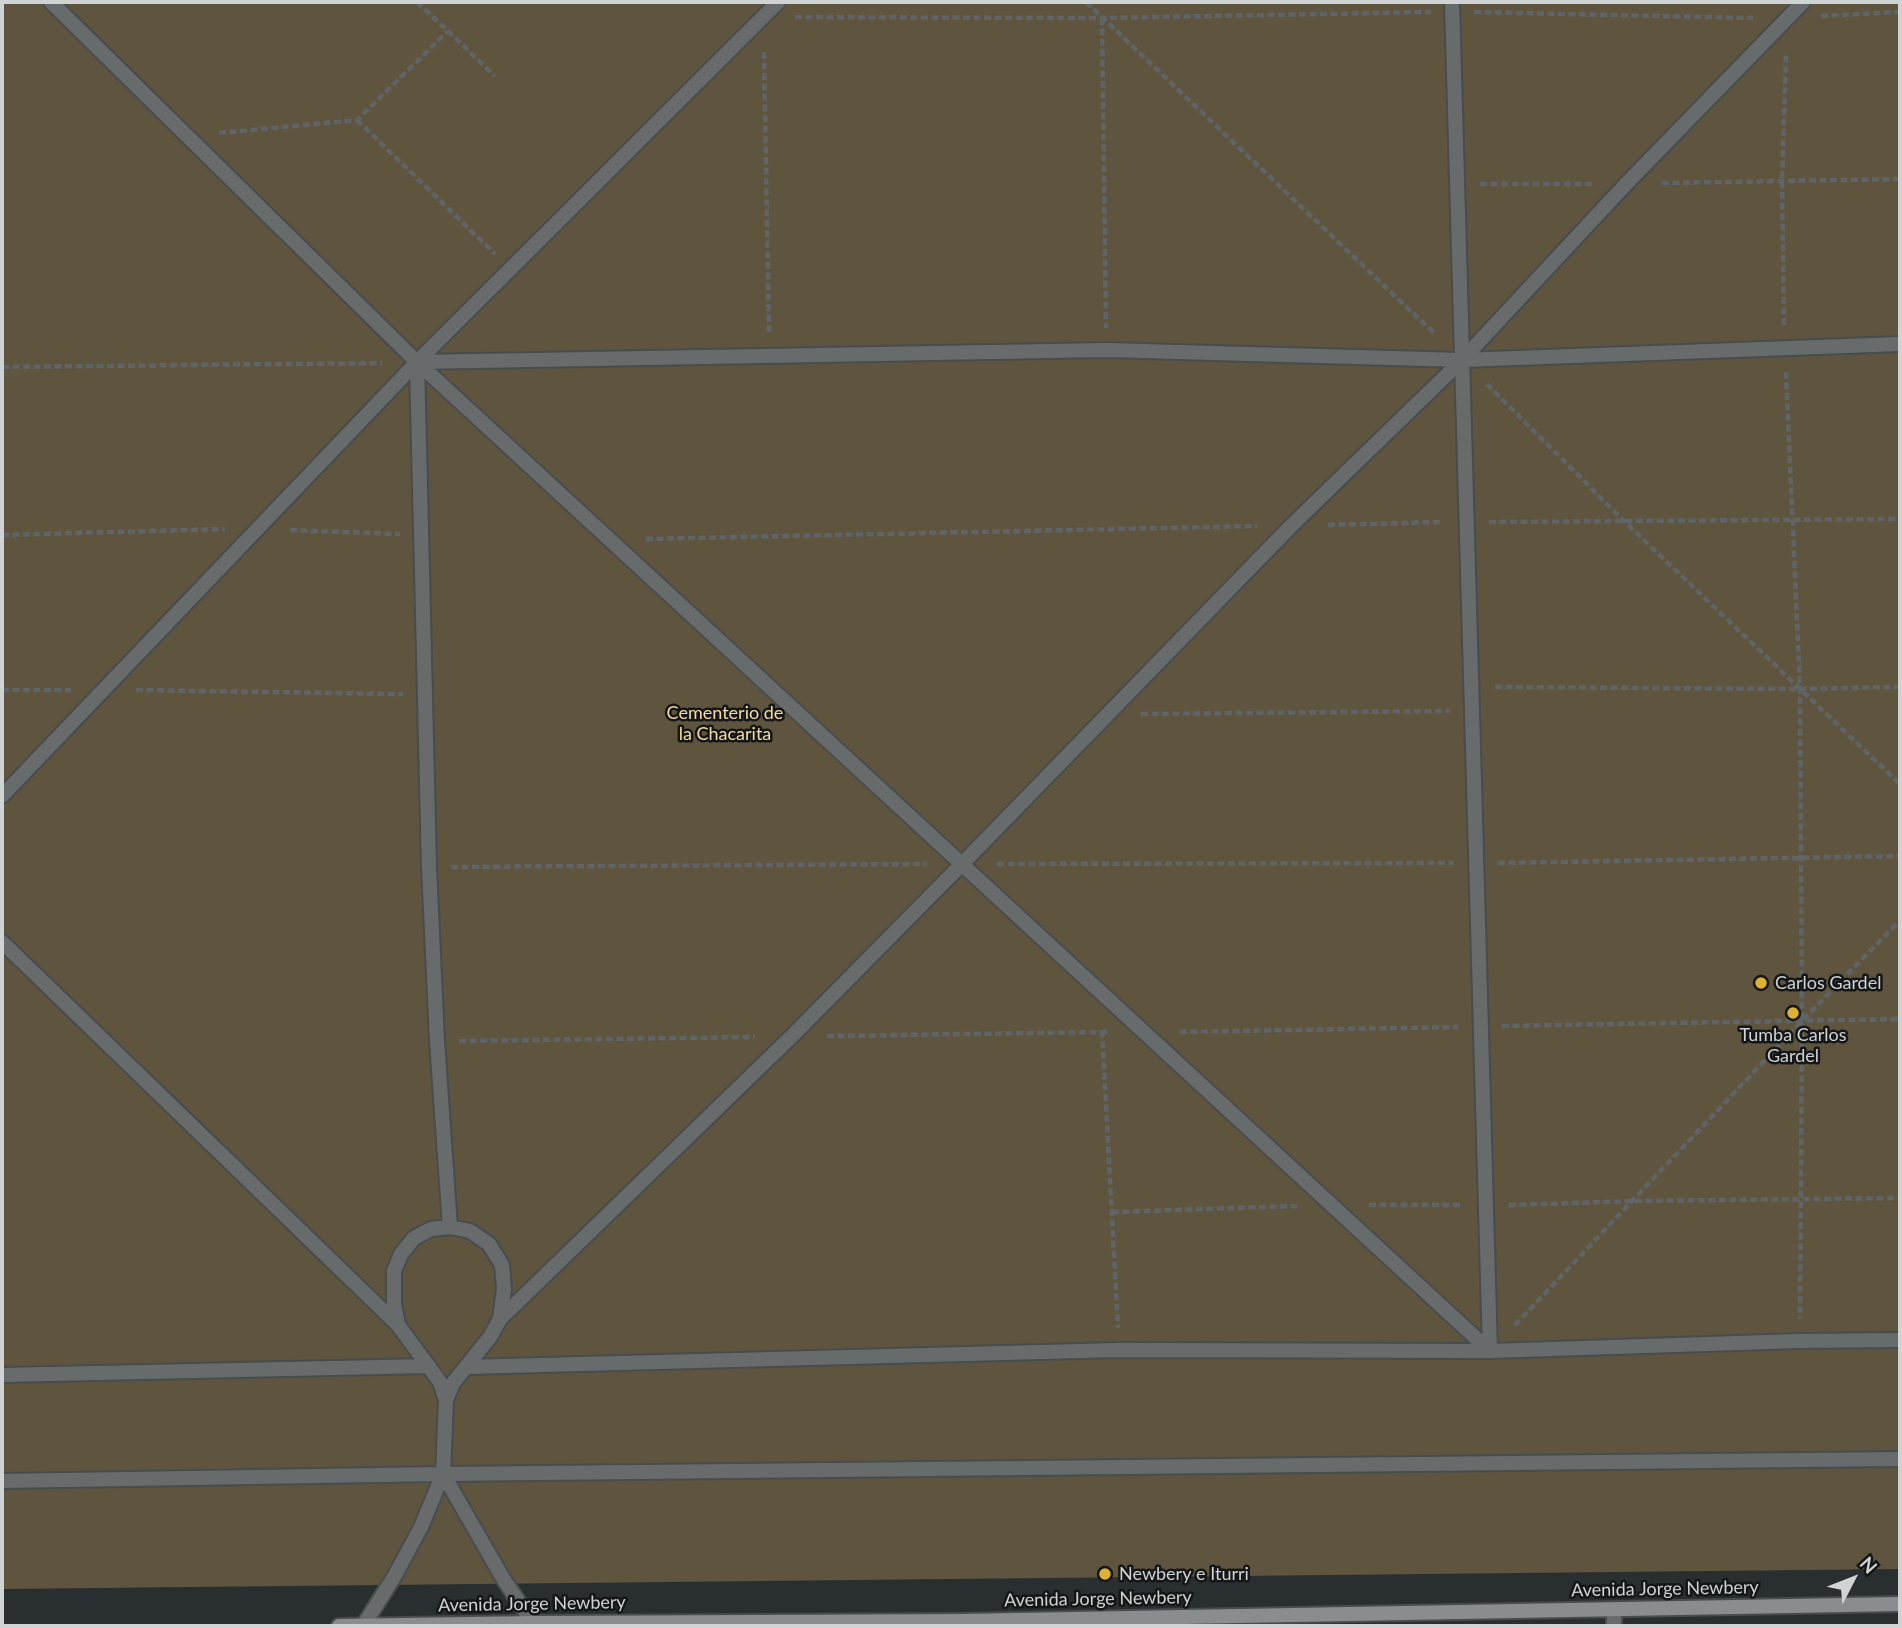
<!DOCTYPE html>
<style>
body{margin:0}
#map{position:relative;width:1902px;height:1628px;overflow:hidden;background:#292e30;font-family:Lato,sans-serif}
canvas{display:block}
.frame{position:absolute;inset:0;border:4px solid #cfd3d4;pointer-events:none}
.north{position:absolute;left:1818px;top:1544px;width:70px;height:70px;-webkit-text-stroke:5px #141617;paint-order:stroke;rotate:48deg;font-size:19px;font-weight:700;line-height:28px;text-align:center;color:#cfd3d4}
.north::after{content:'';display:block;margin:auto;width:24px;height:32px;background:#cfd3d4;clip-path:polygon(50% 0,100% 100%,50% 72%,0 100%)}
</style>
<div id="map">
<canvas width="1902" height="1628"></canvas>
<div class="frame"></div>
<div class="north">N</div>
</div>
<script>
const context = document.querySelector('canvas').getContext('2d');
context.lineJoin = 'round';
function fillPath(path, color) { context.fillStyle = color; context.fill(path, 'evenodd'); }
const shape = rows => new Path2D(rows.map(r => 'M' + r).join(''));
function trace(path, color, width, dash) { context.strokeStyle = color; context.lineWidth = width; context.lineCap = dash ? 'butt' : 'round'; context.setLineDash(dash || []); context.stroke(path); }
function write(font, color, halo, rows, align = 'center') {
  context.font = font + ' Lato,sans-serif'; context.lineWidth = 5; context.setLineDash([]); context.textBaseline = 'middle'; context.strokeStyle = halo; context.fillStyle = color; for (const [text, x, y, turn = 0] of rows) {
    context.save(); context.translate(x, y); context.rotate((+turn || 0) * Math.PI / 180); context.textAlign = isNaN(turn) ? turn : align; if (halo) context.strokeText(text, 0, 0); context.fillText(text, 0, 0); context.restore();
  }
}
fillPath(shape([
 [2,2,1900,2,1900,1569,2,1589]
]), '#5f553e');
const service = shape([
 [51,2,417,362,1490,1351],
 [1452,2,1490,1351],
 [417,362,1107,350,1462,360,1900,344],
 [417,362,429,867,437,1041,450,1227],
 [2,796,417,362,778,2],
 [2,942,398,1325,440,1382,446,1400,443,1474,421,1527,394,1577,363,1626],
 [398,1325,394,1304,394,1271,401,1254,414,1238,431,1229,450,1227,470,1231,489,1244,502,1265,504,1289,500,1319],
 [466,1367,1119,1350,1490,1351,1799,1341,1900,1340],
 [2,1375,429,1366],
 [446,1400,453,1383,490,1337,500,1319,792,1036,962,864,1291,526,1462,360,1626,184,1803,2],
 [443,1474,504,1580,533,1623],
 [2,1481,443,1474,1900,1459]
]);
const minor = shape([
 [1614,1626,1614,1610]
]);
const secondary = shape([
 [339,1626,533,1623,963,1621,1900,1604]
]);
trace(service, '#474c4e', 18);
trace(minor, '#474c4e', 18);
trace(secondary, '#474c4e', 18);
trace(shape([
 [417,2,495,76],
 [1086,2,1435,334],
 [1474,12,1753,18],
 [1821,16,1900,12],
 [795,17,1102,18,1431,12],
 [1102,18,1106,328],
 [764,52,769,334],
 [357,120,495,254],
 [219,133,357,120,448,31],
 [1662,183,1900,179],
 [1480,184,1593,184],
 [1784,325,1782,180,1786,54],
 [2,367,382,363],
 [1786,372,1800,689,1802,1021,1800,1319],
 [1487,384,1624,521,1900,784],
 [1489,522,1900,519],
 [1328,525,1442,522],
 [290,530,400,534],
 [2,535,225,529],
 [646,539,1257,526],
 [1495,687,1800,689,1900,687],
 [2,690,71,690],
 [136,690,403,694],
 [1141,714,1450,711],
 [1498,863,1900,856],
 [997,864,1454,863],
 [451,867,926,864],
 [1502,1026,1900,1019],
 [1102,1031,1118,1328],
 [1180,1032,1458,1027],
 [827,1036,1109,1032],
 [459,1041,755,1037],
 [1369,1205,1462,1205],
 [1509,1205,1633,1201,1900,1198],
 [1112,1212,1297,1206],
 [1515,1325,1802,1021,1900,920]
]), '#5f6466', 4.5, [7, 3.5]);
trace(service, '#686b6c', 14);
trace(minor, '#686b6c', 14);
trace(secondary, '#898d8f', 14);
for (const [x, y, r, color] of [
 [1761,983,7,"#ddb133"],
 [1793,1013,7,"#ddb133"],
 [1105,1574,7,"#ddb133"]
]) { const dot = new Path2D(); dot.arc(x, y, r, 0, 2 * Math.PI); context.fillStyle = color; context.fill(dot); trace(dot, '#141617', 2.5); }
write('18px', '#f4dca0', '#141617', [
 ["Cementerio de",725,713],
 ["la Chacarita",725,734]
]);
write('18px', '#cfd3d4', '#141617', [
 ["Carlos Gardel",1775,983],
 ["Tumba Carlos",1793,1035,"center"],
 ["Gardel",1793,1056,"center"],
 ["Newbery e Iturri",1119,1574]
], 'left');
write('18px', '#cfd3d4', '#141617', [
 ["Avenida Jorge Newbery",1665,1589,-1],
 ["Avenida Jorge Newbery",1098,1599,-1],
 ["Avenida Jorge Newbery",532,1604,-1]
]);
</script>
